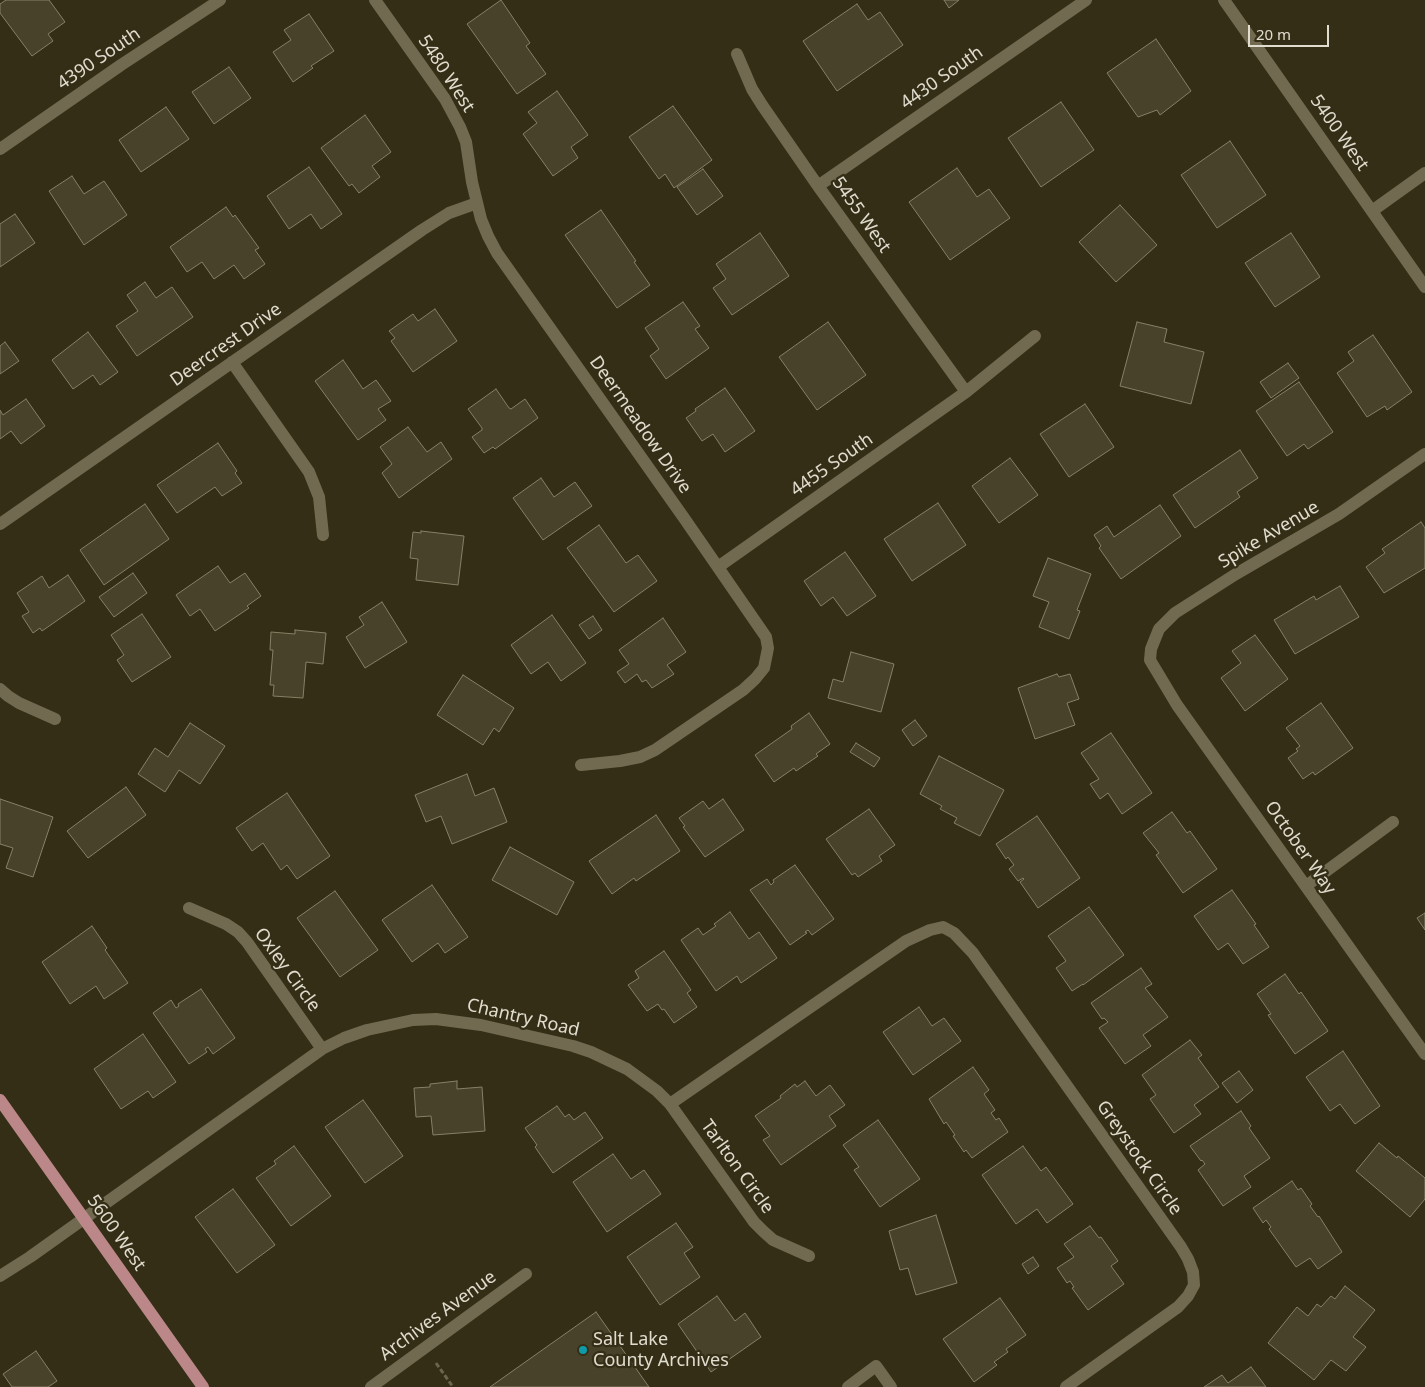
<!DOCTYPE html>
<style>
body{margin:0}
#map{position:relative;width:1425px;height:1387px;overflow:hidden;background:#342e16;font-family:"Noto Sans",sans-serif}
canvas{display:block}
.scale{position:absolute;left:1248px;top:25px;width:81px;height:22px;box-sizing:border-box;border:2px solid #e0dcce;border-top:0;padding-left:6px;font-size:15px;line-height:18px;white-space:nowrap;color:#e0dcce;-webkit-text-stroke:4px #342e16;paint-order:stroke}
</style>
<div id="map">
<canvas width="1425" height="1387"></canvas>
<div class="scale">20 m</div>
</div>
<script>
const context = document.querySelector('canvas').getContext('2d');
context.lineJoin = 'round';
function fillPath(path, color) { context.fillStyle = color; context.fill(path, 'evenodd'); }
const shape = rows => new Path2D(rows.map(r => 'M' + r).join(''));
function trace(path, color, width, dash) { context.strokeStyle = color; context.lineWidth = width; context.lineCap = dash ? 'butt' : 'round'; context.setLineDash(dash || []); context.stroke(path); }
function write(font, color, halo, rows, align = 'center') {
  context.font = font + ' "Noto Sans",sans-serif'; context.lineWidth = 4.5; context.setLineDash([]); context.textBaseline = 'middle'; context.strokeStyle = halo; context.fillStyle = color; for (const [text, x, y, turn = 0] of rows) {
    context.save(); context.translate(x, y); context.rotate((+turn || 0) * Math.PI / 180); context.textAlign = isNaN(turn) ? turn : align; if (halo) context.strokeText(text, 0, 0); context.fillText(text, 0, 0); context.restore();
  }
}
const building = shape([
 [6,0,49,0,65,22,48,34,53,41,32,56,0,13,0,4,6,0],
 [501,0,530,43,526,46,546,74,517,94,467,24,501,0],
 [944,0,959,0,949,8,944,0],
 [857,4,868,20,880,12,903,45,837,91,803,41,857,4],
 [309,14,334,51,311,66,313,68,293,82,273,52,291,40,284,30,309,14],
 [1156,39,1191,91,1160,115,1157,110,1138,117,1107,73,1156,39],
 [229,67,251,98,214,124,192,92,229,67],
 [557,91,588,135,571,147,578,158,553,176,523,134,537,123,528,112,557,91],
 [1061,102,1094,150,1041,187,1008,138,1061,102],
 [673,106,712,160,674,188,665,174,659,179,629,137,673,106],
 [166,107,189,139,141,172,119,140,166,107],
 [365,115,391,152,372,166,380,177,359,193,352,184,349,186,321,148,365,115],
 [1230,141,1266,195,1217,228,1181,175,1230,141],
 [309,167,342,214,321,229,311,214,289,229,267,196,309,167],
 [957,168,977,197,989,189,1010,218,950,260,909,202,957,168],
 [703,169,723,196,697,215,677,187,703,169],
 [72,176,84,194,104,181,127,215,84,245,49,191,72,176],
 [1120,205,1157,245,1116,282,1079,242,1120,205],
 [226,207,233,217,235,215,259,248,255,250,265,264,244,279,234,265,214,279,202,262,187,272,170,247,226,207],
 [601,210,636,261,634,262,650,285,617,308,565,235,601,210],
 [15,214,35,243,0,267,0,224,15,214],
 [760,233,789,276,732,315,713,288,726,279,716,264,760,233],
 [1291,233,1320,277,1275,307,1245,263,1291,233],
 [145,282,156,298,172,287,193,317,137,356,116,326,138,311,127,295,145,282],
 [683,302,700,326,695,329,709,348,666,379,650,356,659,349,645,328,683,302],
 [435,309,457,341,413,372,391,341,395,338,389,331,413,314,418,321,435,309],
 [828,322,866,375,817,410,779,357,828,322],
 [1137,322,1167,329,1164,342,1204,352,1191,404,1120,386,1137,322],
 [88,332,118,372,100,385,93,375,73,389,52,360,88,332],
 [1373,335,1412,392,1387,410,1385,406,1367,417,1337,373,1354,361,1348,352,1373,335],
 [5,342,19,361,0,374,0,346,5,342],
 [343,360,363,389,376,380,391,401,378,409,386,420,358,440,315,381,343,360],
 [1288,363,1299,378,1271,398,1260,382,1288,363],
 [1299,382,1333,432,1308,449,1304,444,1287,456,1256,411,1299,382],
 [725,388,755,431,725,452,713,434,702,441,686,418,696,411,695,409,725,388],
 [496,389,509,408,511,409,525,399,538,418,495,449,493,447,484,453,472,437,482,430,482,428,468,409,496,389],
 [26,399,45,426,21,444,11,431,0,439,0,410,3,415,26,399],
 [1085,404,1114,447,1069,477,1040,434,1085,404],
 [408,427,427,452,441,442,452,459,399,498,382,473,392,464,380,447,408,427],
 [218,443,237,471,235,473,242,483,222,496,215,487,177,513,157,485,218,443],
 [1240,450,1258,478,1237,492,1240,497,1195,528,1173,495,1240,450],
 [1010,458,1038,495,999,523,972,486,1010,458],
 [541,478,554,497,575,482,592,506,543,540,513,498,541,478],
 [938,503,966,545,912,581,884,539,938,503],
 [145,504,169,539,104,585,80,550,145,504],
 [1160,505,1181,536,1121,579,1099,548,1101,546,1094,535,1107,526,1114,537,1160,505],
 [1421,522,1425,528,1425,568,1384,593,1366,567,1385,553,1382,549,1421,522],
 [599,525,626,563,638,555,657,581,614,612,567,548,599,525],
 [421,531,464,536,458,585,416,580,418,559,410,558,413,532,421,533,421,531],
 [845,552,876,596,847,616,833,597,821,606,804,581,845,552],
 [1048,558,1091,574,1077,610,1080,611,1069,639,1039,627,1049,602,1033,596,1048,558],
 [218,566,230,583,245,573,261,596,247,606,249,608,215,631,200,609,190,616,176,595,218,566],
 [133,573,147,593,114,617,99,597,133,573],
 [68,575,85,601,42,631,40,628,33,633,22,616,29,612,17,593,42,576,49,588,68,575],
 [1340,586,1359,617,1295,654,1274,620,1314,596,1316,600,1340,586],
 [382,602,407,642,365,668,346,637,364,625,359,617,382,602],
 [142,614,171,657,132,682,117,660,124,655,111,635,142,614],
 [552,615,586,663,561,681,548,662,531,674,511,645,552,615],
 [593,616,602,630,589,639,579,625,593,616],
 [663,618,686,652,667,665,674,674,652,688,646,680,642,682,637,674,625,683,617,672,629,664,619,650,663,618],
 [295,630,326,633,323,664,306,662,303,698,273,696,274,685,270,685,273,650,270,650,271,632,295,634,295,630],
 [1255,635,1288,679,1245,711,1221,678,1241,663,1232,651,1255,635],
 [851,652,894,664,881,712,828,698,833,679,843,682,851,652],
 [1057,674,1059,677,1070,674,1079,699,1067,703,1075,725,1035,739,1018,688,1057,674],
 [463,675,514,708,499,732,494,728,483,745,437,715,463,675],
 [1321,703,1353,748,1315,775,1313,772,1303,779,1288,758,1298,751,1296,749,1300,746,1286,728,1321,703],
 [809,713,830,744,816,754,818,756,796,771,794,768,774,782,755,755,792,729,791,726,809,713],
 [915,720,927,736,913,746,902,730,915,720],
 [190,723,225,746,200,784,179,770,165,792,138,774,155,748,168,757,190,723],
 [1111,733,1152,793,1122,814,1108,793,1100,799,1090,784,1099,779,1081,753,1111,733],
 [856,743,880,758,874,767,850,752,856,743],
 [939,756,1004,790,980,836,954,823,957,818,940,809,942,806,920,794,939,756],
 [467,774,475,796,494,788,507,822,452,844,441,816,426,822,415,795,467,774],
 [126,787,146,815,88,858,67,831,126,787],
 [287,793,330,856,297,879,287,865,281,870,263,843,252,851,236,828,287,793],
 [0,799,53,817,33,877,6,868,13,848,0,844,0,799],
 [723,799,744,830,705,857,683,827,685,826,679,818,703,801,709,809,723,799],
 [869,809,895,845,879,856,882,861,858,877,855,873,852,875,826,839,869,809],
 [1172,812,1187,833,1190,831,1217,869,1183,893,1156,855,1159,853,1143,833,1172,812],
 [656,815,680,851,636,881,634,878,612,894,589,861,656,815],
 [1037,816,1080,878,1038,908,1020,882,1024,879,1023,878,1018,881,1009,869,1014,865,1008,857,1006,859,996,844,1037,816],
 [510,847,574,882,557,915,492,880,510,847],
 [795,865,834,919,812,935,808,930,805,932,807,933,790,945,750,890,767,879,771,885,774,882,773,880,795,865],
 [432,885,468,937,445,953,438,943,412,962,382,920,432,885],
 [1232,890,1256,924,1254,925,1269,947,1243,964,1228,943,1218,950,1194,916,1232,890],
 [335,891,378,950,340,977,297,918,335,891],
 [1089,907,1124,955,1083,985,1083,984,1072,991,1056,968,1066,961,1048,936,1089,907],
 [730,912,749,939,759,932,777,958,741,983,737,976,716,991,681,940,698,928,703,935,716,926,714,924,730,912],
 [1425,913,1425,930,1417,918,1425,913],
 [92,926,107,948,105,950,128,983,104,999,96,986,70,1004,42,962,92,926],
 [664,951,691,990,687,993,697,1007,674,1023,664,1009,662,1010,658,1004,647,1011,628,985,639,978,635,971,664,951],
 [1141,968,1152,984,1145,988,1168,1017,1143,1035,1151,1046,1125,1064,1099,1028,1108,1022,1104,1018,1102,1019,1091,1003,1141,968],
 [1285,974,1299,994,1301,992,1328,1031,1295,1054,1268,1015,1271,1014,1257,994,1285,974],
 [201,989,235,1038,213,1054,208,1047,205,1049,207,1052,189,1064,153,1013,171,1000,176,1008,179,1006,178,1004,201,989],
 [919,1007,932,1026,944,1018,961,1041,913,1075,883,1032,919,1007],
 [143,1034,176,1082,153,1098,148,1091,121,1109,94,1069,143,1034],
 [1190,1040,1202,1055,1198,1058,1219,1087,1194,1105,1201,1114,1174,1133,1150,1099,1156,1095,1142,1075,1190,1040],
 [1343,1051,1380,1106,1355,1124,1340,1104,1330,1111,1306,1077,1343,1051],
 [973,1067,989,1090,984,1094,995,1110,991,1113,996,1120,999,1118,1008,1132,972,1158,966,1150,964,1152,953,1136,955,1135,946,1122,944,1124,929,1099,973,1067],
 [1239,1071,1253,1090,1237,1103,1222,1083,1239,1071],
 [457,1081,457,1089,482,1087,485,1131,433,1135,431,1116,416,1117,414,1088,430,1087,430,1084,457,1081],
 [805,1081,816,1096,830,1085,845,1105,829,1116,836,1126,781,1165,763,1140,770,1136,755,1116,781,1098,780,1096,795,1084,797,1087,805,1081],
 [363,1100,403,1156,365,1183,325,1127,363,1100],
 [557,1106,565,1117,569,1114,574,1120,585,1112,603,1138,553,1173,535,1147,537,1145,525,1128,557,1106],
 [1241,1111,1251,1126,1249,1128,1270,1158,1244,1176,1251,1187,1223,1206,1198,1170,1205,1164,1202,1160,1201,1161,1190,1146,1241,1111],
 [878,1120,920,1179,880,1207,854,1170,859,1167,843,1145,878,1120],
 [1379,1143,1397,1158,1398,1156,1425,1178,1425,1199,1410,1217,1356,1171,1379,1143],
 [294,1146,331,1196,291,1226,256,1178,276,1164,274,1161,294,1146],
 [1023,1146,1041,1171,1046,1167,1073,1204,1047,1223,1037,1209,1016,1224,982,1175,1023,1146],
 [613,1154,631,1179,644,1170,661,1194,607,1232,573,1182,613,1154],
 [1292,1181,1298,1190,1301,1188,1312,1204,1310,1206,1318,1217,1319,1216,1342,1252,1318,1269,1310,1258,1296,1267,1269,1229,1271,1227,1266,1220,1263,1223,1253,1208,1292,1181],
 [233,1189,275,1245,237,1273,195,1217,233,1189],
 [936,1215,957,1283,916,1295,908,1268,900,1270,889,1231,936,1215],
 [676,1223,693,1247,684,1253,700,1277,660,1305,627,1257,676,1223],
 [1090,1226,1099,1238,1101,1237,1118,1261,1111,1266,1124,1284,1088,1310,1072,1288,1074,1287,1070,1281,1067,1283,1057,1268,1074,1257,1064,1244,1090,1226],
 [1033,1257,1039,1266,1028,1274,1022,1264,1033,1257],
 [1345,1286,1375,1310,1353,1337,1366,1347,1346,1371,1331,1360,1314,1380,1268,1343,1297,1307,1308,1316,1317,1304,1321,1307,1331,1296,1335,1299,1345,1286],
 [717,1296,735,1321,745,1313,761,1337,711,1372,678,1324,717,1296],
 [1000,1298,1026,1335,1006,1349,1008,1352,994,1362,997,1365,974,1382,943,1339,1000,1298],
 [596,1312,649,1387,490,1387,596,1312],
 [36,1351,57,1381,48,1387,12,1387,3,1374,36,1351],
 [1251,1367,1266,1387,1204,1387,1222,1375,1228,1383,1251,1367]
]);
fillPath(building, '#48422a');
trace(building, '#878066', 1);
trace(shape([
 [436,1363,453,1387]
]), '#6a6450', 3, [5, 2.5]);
trace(shape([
 [375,0,445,99,460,127,466,142,472,182,481,219,488,236,497,253,684,518,766,637,768,648,764,668,755,679,743,690,655,750,640,757,620,761,581,765],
 [1224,0,1425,287],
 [737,54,752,89,762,105,818,186,966,392],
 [0,149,121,65,220,0],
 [818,186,1086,0],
 [1372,211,1425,173],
 [232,362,309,472,319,497,323,535],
 [1425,454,1339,514,1236,574,1175,613,1159,629,1151,649,1150,660,1177,705,1425,1054],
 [0,524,422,230,449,213,477,203],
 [718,567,966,392,1035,336],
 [0,689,8,696,19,703,55,719],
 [1306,886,1393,822],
 [189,908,226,924,238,932,247,942,322,1049],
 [670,1104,906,941,930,930,943,927,954,933,973,953,1181,1247,1188,1259,1193,1272,1194,1285,1188,1296,1178,1307,1066,1387],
 [0,1276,30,1257,322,1049,344,1038,367,1030,413,1020,436,1019,481,1025,573,1046,591,1052,627,1069,657,1091,670,1104,754,1222,763,1231,773,1240,809,1256],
 [371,1387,526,1274],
 [848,1387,876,1366,891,1387]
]), '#716a51', 12);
trace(shape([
 [0,1100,203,1387]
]), '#bb8788', 12);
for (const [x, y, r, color] of [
 [583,1350,5,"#0f9aa8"]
]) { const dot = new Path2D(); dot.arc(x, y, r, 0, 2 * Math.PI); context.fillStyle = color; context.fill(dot); trace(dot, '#342e16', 2); }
write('18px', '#e0dcce', '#342e16', [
 ["4390 South",99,59,-34],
 ["5480 West",446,74,57],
 ["4430 South",942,78,-35],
 ["5400 West",1339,133,55],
 ["5455 West",861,215,55],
 ["Deercrest Drive",226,345,-35],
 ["Deermeadow Drive",640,425,55],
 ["4455 South",832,465,-35],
 ["Spike Avenue",1269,535,-31],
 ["October Way",1300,848,55],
 ["Oxley Circle",287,970,54],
 ["Chantry Road",523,1018,13],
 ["Greystock Circle",1139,1158,55],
 ["Tarlton Circle",737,1167,54],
 ["5600 West",116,1233,55],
 ["Archives Avenue",438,1316,-36]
]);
write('18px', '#e0dcce', '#342e16', [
 ["Salt Lake",593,1340],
 ["County Archives",593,1361]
], 'left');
</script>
